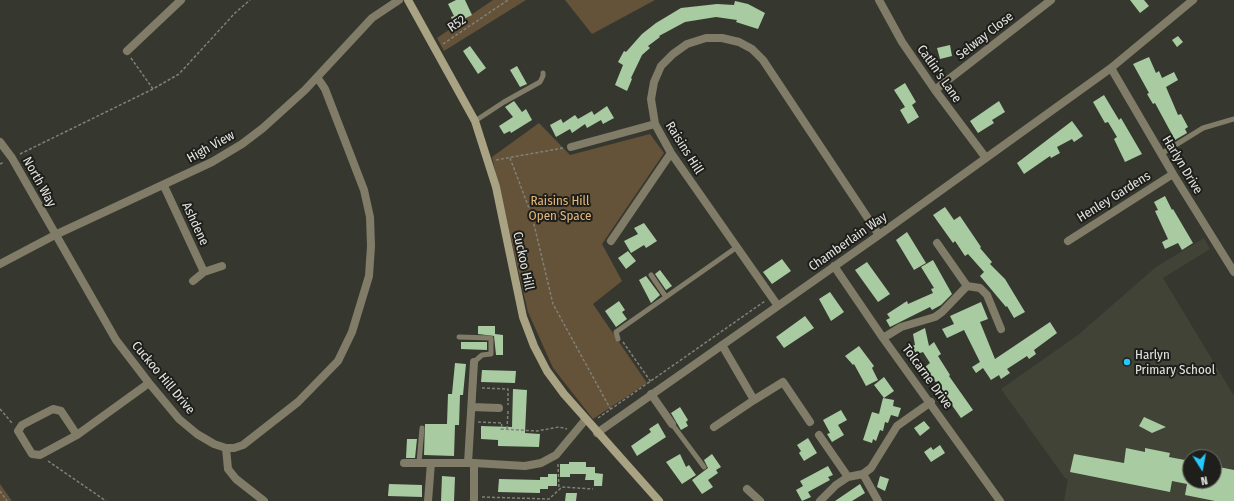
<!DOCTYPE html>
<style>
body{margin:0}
#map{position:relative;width:1234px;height:501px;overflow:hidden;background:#363830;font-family:"Fira Sans Condensed",sans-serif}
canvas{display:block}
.north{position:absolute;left:1182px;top:449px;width:40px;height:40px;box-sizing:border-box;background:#1e1e1b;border:1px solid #6d6e6a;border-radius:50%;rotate:169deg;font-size:11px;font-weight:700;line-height:16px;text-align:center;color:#e4e5e0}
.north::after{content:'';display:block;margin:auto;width:14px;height:18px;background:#26c9fe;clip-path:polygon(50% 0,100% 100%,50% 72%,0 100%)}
</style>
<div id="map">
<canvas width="1234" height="501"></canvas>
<div class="north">N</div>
</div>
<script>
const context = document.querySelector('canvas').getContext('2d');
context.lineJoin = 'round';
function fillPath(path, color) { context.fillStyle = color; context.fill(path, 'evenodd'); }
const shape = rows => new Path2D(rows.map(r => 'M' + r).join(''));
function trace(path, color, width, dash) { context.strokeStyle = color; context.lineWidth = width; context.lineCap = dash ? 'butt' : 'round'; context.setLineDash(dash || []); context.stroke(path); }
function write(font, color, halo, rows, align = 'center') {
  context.font = font + ' "Fira Sans Condensed",sans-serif'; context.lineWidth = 4; context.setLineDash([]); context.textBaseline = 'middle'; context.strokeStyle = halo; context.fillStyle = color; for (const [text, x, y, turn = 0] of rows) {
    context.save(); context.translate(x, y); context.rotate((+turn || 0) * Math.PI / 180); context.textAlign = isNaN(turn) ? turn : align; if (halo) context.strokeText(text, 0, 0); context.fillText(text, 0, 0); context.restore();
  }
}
fillPath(shape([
 [1204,238,1210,249,1163,278,1234,396,1234,501,1064,501,1068,479,1065,478,1001,389,1078,335,1156,267],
 [1190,457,1214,457,1214,481,1190,481]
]), '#404336');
fillPath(shape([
 [493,0,526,0,444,51,437,38],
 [565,0,655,0,592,34],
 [539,123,570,155,650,134,664,153,602,244,622,281,593,304,647,383,593,419,553,368,528,312,492,157],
 [0,484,12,501,0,501]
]), '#645239');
fillPath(shape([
 [456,0,465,0,472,15,454,24,451,17,454,16,448,4],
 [1130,0,1144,0,1149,6,1140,13],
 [735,1,748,4,765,13,758,29,736,22,737,20,716,17,685,22,659,36,660,37,648,46,650,48,642,55,631,78,632,79,627,91,615,85,623,65,618,62,624,51,626,52,642,34,656,23,681,8,717,4,734,5],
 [1178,36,1183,42,1177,47,1172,40],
 [950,45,952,56,940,59,937,48],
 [470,46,486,68,478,74,463,51],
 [1149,57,1156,73,1159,71,1162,78,1174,72,1178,80,1166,87,1178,115,1181,114,1188,127,1185,129,1187,133,1175,140,1155,103,1153,104,1147,94,1149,93,1133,64],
 [517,66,527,84,520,87,510,70],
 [905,83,916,102,912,105,919,117,908,124,900,110,905,107,894,90],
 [1104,95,1119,120,1121,118,1142,154,1125,162,1114,139,1117,137,1108,122,1105,123,1093,102],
 [514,101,522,112,526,109,532,120,511,133,510,131,504,134,499,126,513,117,505,107],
 [999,101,1005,112,992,120,994,123,978,133,970,121],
 [607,106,614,118,603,124,601,120,587,128,585,124,572,133,570,129,556,137,550,125,561,119,563,123,575,115,578,119,592,111,594,115],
 [1072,121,1083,136,1074,142,1072,139,1057,147,1060,153,1051,158,1050,156,1024,174,1017,163],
 [1165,196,1172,210,1173,209,1193,243,1182,250,1178,243,1165,249,1162,242,1168,239,1155,211,1158,210,1154,202],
 [945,207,954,220,960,216,981,247,980,248,992,262,990,264,1005,279,1025,312,1014,318,1007,306,1006,307,980,276,984,272,968,254,965,256,955,241,953,243,933,215],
 [644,223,657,241,646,248,644,245,631,253,624,241,638,234,634,228],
 [907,232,926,263,914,270,896,240],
 [628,251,636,261,626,269,618,258],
 [782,259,791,271,772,284,763,272],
 [933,260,952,294,941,305,932,310,930,307,890,327,886,320,890,318,887,314,907,301,908,304,933,293,931,289,934,288,921,267],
 [867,262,890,294,878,302,855,270],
 [660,270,672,286,666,290,655,274],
 [646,276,660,295,651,303,639,280],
 [830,292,844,312,831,321,819,299],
 [619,301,625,310,622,312,627,319,616,327,605,311],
 [981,302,988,319,980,322,995,359,1050,322,1057,333,1034,350,1036,354,1029,359,1027,356,1007,369,1010,373,1001,379,999,375,991,380,983,368,976,373,972,367,980,362,964,330,947,338,942,329,954,324,950,316],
 [805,316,814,328,784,348,776,337],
 [478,326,495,326,495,334,503,335,503,355,496,355,494,336,478,334],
 [925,328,929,346,934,342,941,354,938,356,950,375,949,376,973,410,961,418,925,367,930,363,923,352,908,357,905,348,915,345,913,334],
 [461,342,487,342,487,350,461,349],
 [859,346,874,366,872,368,878,380,866,386,854,364,853,365,845,356],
 [455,363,466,364,463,395,460,395,459,425,455,425,454,456,424,455,425,424,447,424,448,394,452,394],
 [482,370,516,371,515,383,481,382],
 [884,377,894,391,884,398,874,385],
 [513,389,527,390,525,433,540,434,539,447,498,446,498,440,481,439,481,426,512,427],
 [883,398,894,400,893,406,901,408,898,417,891,415,888,423,885,422,883,431,880,430,876,441,873,439,872,443,863,440,872,412,879,414],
 [680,407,688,420,686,422,688,426,681,430,671,413],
 [841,410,847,420,838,425,844,435,832,442,827,434,830,433,823,420],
 [1144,417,1166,427,1152,433,1139,426],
 [924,421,930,428,920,436,914,428],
 [658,423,666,437,637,456,631,446,651,432,649,429],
 [808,438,817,453,804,461,799,453,801,451,797,445],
 [407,439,417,439,415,458,406,458],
 [940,445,945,453,931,462,924,452,931,447,933,450],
 [1126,448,1145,452,1145,448,1170,453,1169,457,1190,461,1190,481,1214,481,1214,466,1234,470,1234,501,1215,501,1185,495,1187,484,1172,481,1170,492,1070,472,1074,454,1124,463],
 [680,454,686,467,689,465,696,475,682,484,666,462],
 [712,454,721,467,716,470,718,473,708,480,713,487,702,494,692,480,708,468,704,460],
 [569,462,586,462,586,472,586,467,595,467,595,473,603,474,602,486,594,486,594,480,585,480,586,474,570,474,570,477,560,477,560,464,569,464],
 [828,466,833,475,828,477,830,480,808,492,811,497,802,501,796,490,803,486,800,481],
 [548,474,557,474,557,486,548,486,548,489,540,489,540,493,498,492,499,479,540,480,540,477,548,477],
 [442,476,455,477,454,501,441,501],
 [880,476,889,479,885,491,877,487],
 [389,484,422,485,422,497,388,496],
 [860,484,865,493,852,501,835,501],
 [566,493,577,493,576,501,565,501]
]), '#a9cba2');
trace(shape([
 [443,44,508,0],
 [131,58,153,89],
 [20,154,153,89,179,74,235,13,250,0],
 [510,158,532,216,553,304,611,410],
 [496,160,563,148],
 [0,164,4,162],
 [623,342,651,382],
 [482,388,508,389,508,405],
 [0,409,12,423],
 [598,418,765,301],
 [478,422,502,423,501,429,537,431,559,427,567,429],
 [507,429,508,411],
 [48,461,106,501],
 [558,464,559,490],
 [0,491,7,501],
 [482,497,549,499,562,487,593,489]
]), '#7f817a', 1.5, [3, 2]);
trace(shape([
 [475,121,504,102,540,82,543,76,543,73],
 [1161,154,1203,128,1234,119],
 [651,275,666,297],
 [459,337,491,338,491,354,482,355,474,362],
 [618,339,616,332,737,247],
 [672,424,704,467],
 [419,463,422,428]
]), '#817c68', 5);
trace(shape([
 [879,0,902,42,935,90,986,158],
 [127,51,181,0],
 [1111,68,1173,174,1234,272],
 [935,90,1051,0],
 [0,142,12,158,116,340,149,383,179,419,197,434,214,444,226,448,234,448,243,445,298,402,338,361,352,332,369,276,371,246,370,217,364,190,325,89,317,77],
 [571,147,655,124],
 [164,186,204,272],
 [611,241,671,153],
 [1068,241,1173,174],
 [0,264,55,235,212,162,242,144,263,128,305,90,372,18,399,0],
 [834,266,883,338,1000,501],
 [193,281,204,272,222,266],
 [967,286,980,288,987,295,1001,329],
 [778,306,671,153,655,124,651,99,654,82,661,66,673,54,687,44,706,38,722,38,739,42,752,49,763,60,879,235],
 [883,338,901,327,935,317,942,312,967,286,937,243],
 [722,345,754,400,783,382,810,422],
 [474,362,468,463,474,463],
 [651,394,672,424],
 [472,407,499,408],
 [714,427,754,400],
 [597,433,879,235,1111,68,1193,0],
 [77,435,61,411,53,409,22,425,18,431,32,454,40,455,77,435,149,383],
 [819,435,848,477],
 [226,448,228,469,236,479,264,501],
 [404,463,431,463],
 [863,474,878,501],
 [747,489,760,501],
 [428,501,431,463,468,463],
 [474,501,474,463,525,466,541,463,556,455,586,419],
 [820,501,836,485,848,477,863,474,871,468,897,426,931,402]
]), '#817c68', 8);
trace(shape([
 [408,0,475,121,496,187,523,317,534,346,547,371,564,394,659,501]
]), '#aaa383', 8);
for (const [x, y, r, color] of [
 [1127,362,4,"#26c9fe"]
]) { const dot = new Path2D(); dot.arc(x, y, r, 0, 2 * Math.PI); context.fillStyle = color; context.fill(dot); trace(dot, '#1e1e1b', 1.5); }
write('13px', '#e4e5e0', '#1e1e1b', [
 ["R52",457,24,-34],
 ["Selway Close",985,36,-38],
 ["Catlin's Lane",939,74,55],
 ["High View",211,147,-29],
 ["Raisins Hill",684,148,58],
 ["Harlyn Drive",1182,165,59],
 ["North Way",39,182,61],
 ["Henley Gardens",1114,197,-32],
 ["Ashdene",195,224,65],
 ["Chamberlain Way",848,242,-35],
 ["Cuckoo Hill",523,261,78],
 ["Tolcarne Drive",927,377,54],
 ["Cuckoo Hill Drive",163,378,50]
]);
write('13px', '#e6b878', '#1e1e1b', [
 ["Raisins Hill",560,201],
 ["Open Space",560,216]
]);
write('13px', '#e4e5e0', '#1e1e1b', [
 ["Harlyn",1135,355],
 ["Primary School",1135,370]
], 'left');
</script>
